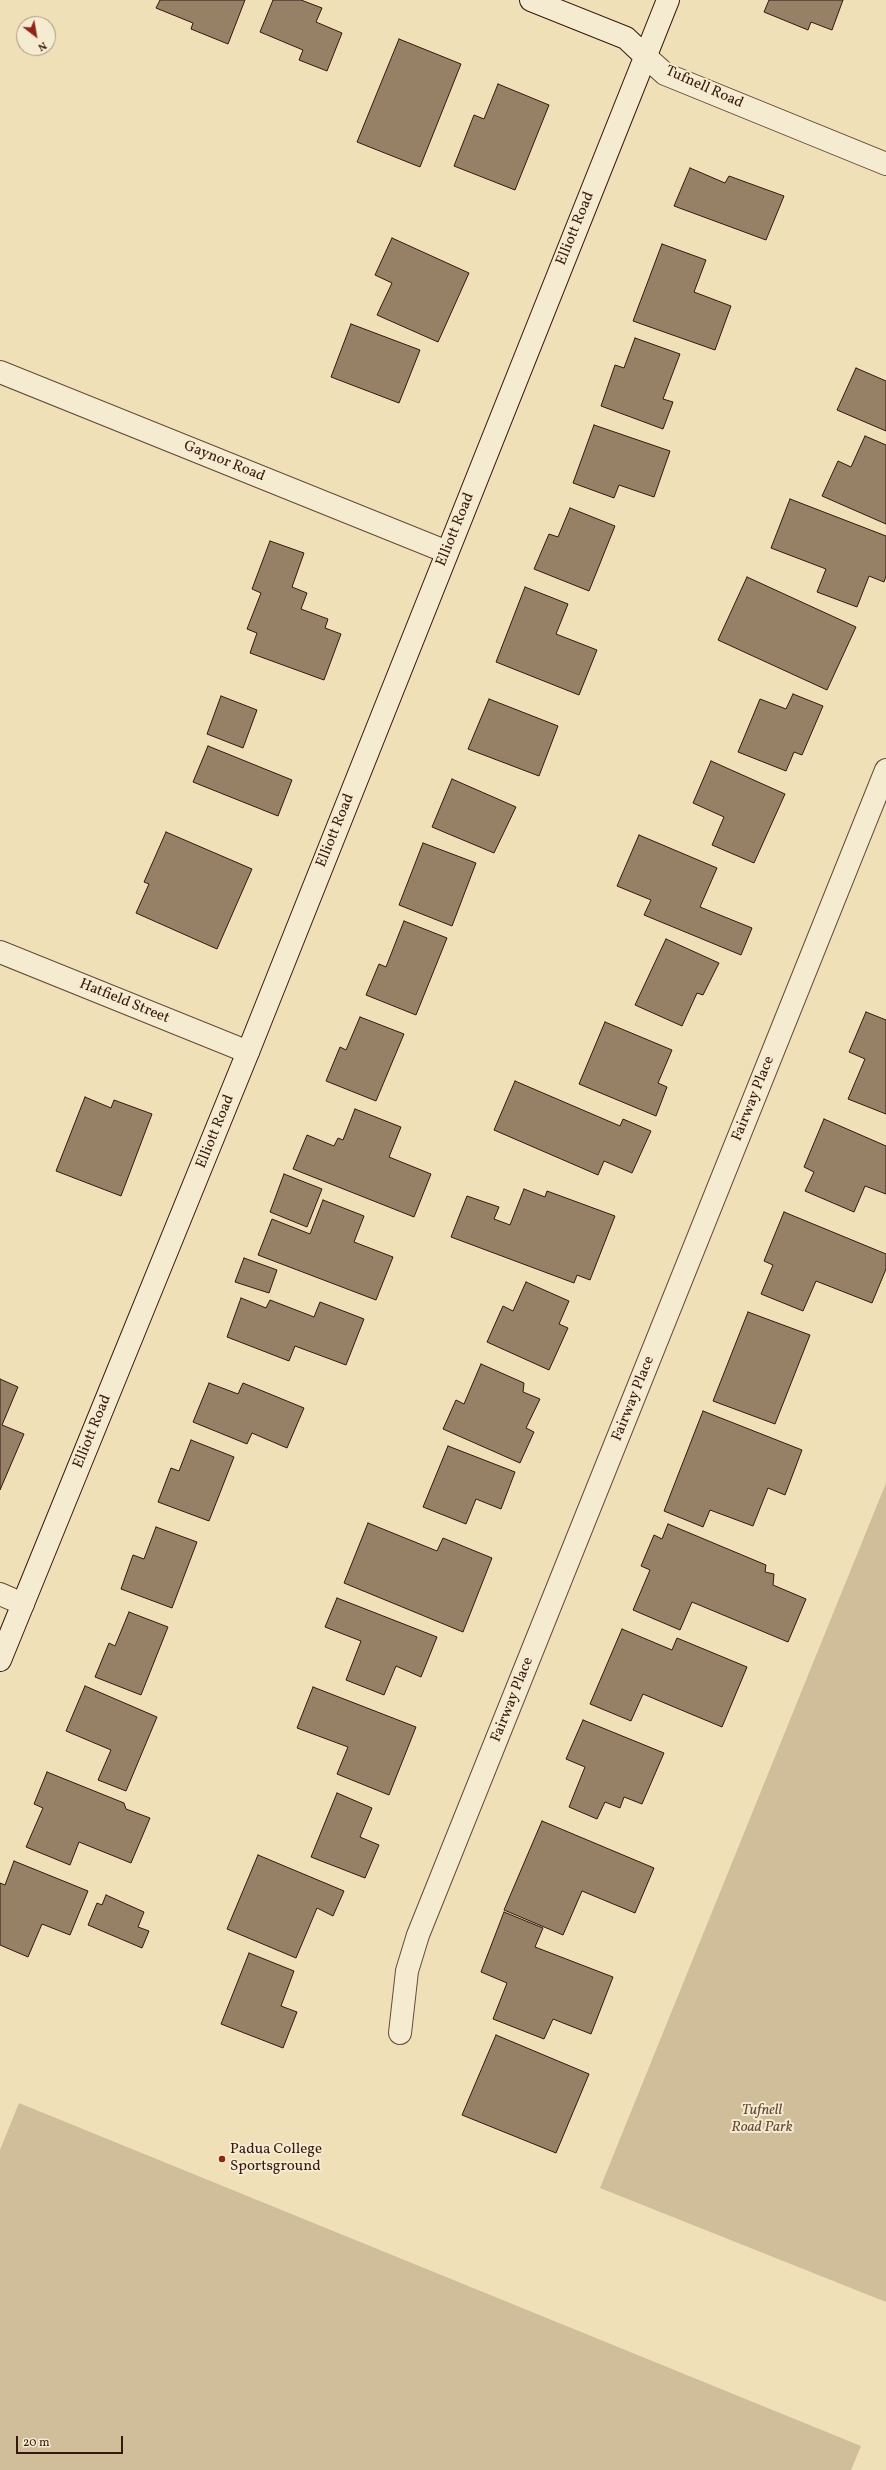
<!DOCTYPE html>
<style>
body{margin:0}
#map{position:relative;width:886px;height:2470px;overflow:hidden;background:#efe0b7;font-family:Vollkorn,serif}
canvas{display:block}
.north{position:absolute;left:16px;top:16px;width:40px;height:40px;box-sizing:border-box;background:#f5ebd0;border:1px solid #a99782;border-radius:50%;rotate:149deg;font-size:11px;font-weight:700;line-height:16px;text-align:center;color:#36180e}
.north::after{content:'';display:block;margin:auto;width:14px;height:18px;background:#8f2418;clip-path:polygon(50% 0,100% 100%,50% 72%,0 100%)}
.scale{position:absolute;left:16px;top:2436px;width:107px;height:18px;box-sizing:border-box;border:2px solid #36180e;border-top:0;padding-left:5px;font-size:12px;line-height:14px;white-space:nowrap;color:#36180e;-webkit-text-stroke:3px #f5ebd0;paint-order:stroke}
</style>
<div id="map">
<canvas width="886" height="2470"></canvas>
<div class="north">N</div>
<div class="scale">20 m</div>
</div>
<script>
const context = document.querySelector('canvas').getContext('2d');
context.lineJoin = 'round';
function fillPath(path, color) { context.fillStyle = color; context.fill(path, 'evenodd'); }
const shape = rows => new Path2D(rows.map(r => 'M' + r).join(''));
function trace(path, color, width, dash) { context.strokeStyle = color; context.lineWidth = width; context.lineCap = dash ? 'butt' : 'round'; context.setLineDash(dash || []); context.stroke(path); }
function write(font, color, halo, rows, align = 'center') {
  context.font = font + ' Vollkorn,serif'; context.lineWidth = 4; context.setLineDash([]); context.textBaseline = 'middle'; context.strokeStyle = halo; context.fillStyle = color; for (const [text, x, y, turn = 0] of rows) {
    context.save(); context.translate(x, y); context.rotate((+turn || 0) * Math.PI / 180); context.textAlign = isNaN(turn) ? turn : align; if (halo) context.strokeText(text, 0, 0); context.fillText(text, 0, 0); context.restore();
  }
}
fillPath(shape([
 [886,1483,886,2302,600,2188],
 [19,2103,861,2446,851,2470,0,2470,0,2150]
]), '#d0be9a');
const building = shape([
 [160,0,245,0,228,44,191,29,193,23,156,8,160,0],
 [273,0,301,0,322,8,316,22,342,33,327,71,299,60,303,50,260,32,273,0],
 [769,0,843,0,832,30,811,22,808,30,764,12,769,0],
 [399,39,461,64,420,167,357,142,399,39],
 [498,84,549,105,515,190,454,166,474,115,484,119,498,84],
 [690,168,725,183,729,176,784,196,766,240,674,206,690,168],
 [392,238,469,273,438,342,377,315,392,283,375,275,392,238],
 [662,244,706,260,694,292,731,306,715,350,633,321,662,244],
 [351,324,420,350,399,403,331,377,351,324],
 [635,338,680,354,663,399,673,402,663,429,601,406,615,365,624,368,635,338],
 [856,368,886,381,886,431,837,410,856,368],
 [594,425,670,451,654,497,619,485,614,498,573,483,594,425],
 [865,436,886,445,886,524,822,496,838,461,851,467,865,436],
 [790,499,886,536,886,576,884,582,869,576,857,607,817,592,826,569,771,548,790,499],
 [570,508,615,526,589,591,534,569,549,534,558,537,570,508],
 [270,541,304,553,292,587,307,593,301,609,328,619,325,628,341,634,324,680,250,653,257,633,247,629,261,593,252,589,270,541],
 [747,577,856,627,827,690,718,640,747,577],
 [525,587,568,604,556,634,597,650,579,695,496,662,525,587],
 [793,694,823,706,802,755,794,752,786,771,738,752,760,699,786,709,793,694],
 [221,696,257,710,243,748,207,734,221,696],
 [489,699,558,726,539,776,468,749,489,699],
 [208,746,292,780,278,816,193,782,208,746],
 [711,761,785,794,754,863,712,845,724,817,693,803,711,761],
 [452,779,516,807,494,853,432,827,452,779],
 [166,832,252,869,217,949,136,913,149,884,144,882,166,832],
 [639,835,717,868,700,907,752,928,741,955,644,915,651,900,617,886,639,835],
 [423,843,476,863,452,926,399,905,423,843],
 [404,921,447,938,416,1015,366,995,379,964,386,967,404,921],
 [666,939,719,963,703,995,697,993,682,1026,635,1005,666,939],
 [866,1012,886,1020,886,1114,848,1099,865,1059,849,1052,866,1012],
 [360,1017,404,1034,376,1101,326,1081,340,1047,346,1050,360,1017],
 [605,1022,672,1050,658,1083,667,1087,656,1116,579,1084,605,1022],
 [515,1081,620,1126,623,1119,651,1131,632,1173,604,1161,598,1175,494,1130,515,1081],
 [85,1097,111,1108,114,1100,152,1114,121,1196,56,1171,85,1097],
 [355,1109,401,1127,389,1157,431,1174,414,1217,293,1169,307,1135,334,1146,338,1138,343,1140,355,1109],
 [824,1119,886,1146,886,1194,865,1186,854,1212,805,1191,814,1172,804,1167,824,1119],
 [284,1174,322,1189,307,1227,270,1212,284,1174],
 [524,1189,545,1197,547,1191,615,1216,590,1280,577,1275,574,1283,451,1237,467,1196,499,1207,494,1219,510,1225,524,1189],
 [323,1200,364,1216,354,1242,393,1257,376,1300,258,1255,272,1219,310,1234,323,1200],
 [784,1212,886,1254,886,1269,872,1303,816,1281,803,1311,761,1294,773,1265,764,1261,784,1212],
 [244,1258,277,1270,269,1293,235,1282,244,1258],
 [526,1282,569,1301,559,1324,568,1328,549,1370,487,1342,503,1306,513,1311,526,1282],
 [241,1298,266,1308,270,1300,314,1317,320,1302,364,1319,346,1365,295,1346,289,1361,227,1337,241,1298],
 [748,1312,810,1335,775,1424,713,1401,748,1312],
 [481,1364,524,1383,523,1392,540,1399,526,1428,534,1432,520,1463,443,1429,456,1400,464,1404,481,1364],
 [0,1379,18,1387,2,1425,24,1434,0,1490,0,1379],
 [209,1383,238,1394,243,1383,304,1408,287,1448,252,1433,247,1444,193,1422,209,1383],
 [703,1411,802,1450,785,1495,768,1488,753,1526,710,1510,703,1527,664,1511,703,1411],
 [191,1440,234,1457,209,1521,158,1502,171,1468,179,1471,191,1440],
 [448,1446,515,1472,501,1509,476,1499,466,1524,423,1507,448,1446],
 [368,1523,437,1551,443,1538,492,1558,463,1632,344,1583,368,1523],
 [668,1524,766,1565,765,1572,774,1574,773,1585,806,1599,788,1642,692,1602,680,1630,633,1610,650,1570,641,1566,654,1535,662,1539,668,1524],
 [156,1527,197,1542,172,1608,121,1589,133,1555,144,1559,156,1527],
 [337,1598,437,1637,421,1677,396,1666,384,1695,346,1680,361,1641,325,1627,337,1598],
 [129,1612,168,1627,141,1695,95,1677,109,1643,115,1646,129,1612],
 [622,1629,672,1650,677,1638,747,1667,722,1727,643,1694,631,1721,590,1704,622,1629],
 [85,1686,157,1717,126,1791,98,1780,111,1750,66,1731,85,1686],
 [313,1687,416,1727,389,1795,337,1774,348,1747,297,1728,313,1687],
 [583,1720,664,1753,642,1804,624,1797,620,1808,605,1802,597,1819,569,1807,585,1767,566,1759,583,1720],
 [47,1772,124,1803,126,1809,150,1818,131,1863,79,1842,70,1865,26,1847,43,1808,34,1804,47,1772],
 [337,1793,372,1808,360,1837,379,1845,365,1878,311,1857,337,1793],
 [542,1821,654,1868,635,1913,582,1891,563,1935,504,1910,542,1821],
 [258,1855,344,1891,333,1916,317,1908,296,1958,227,1929,258,1855],
 [14,1861,88,1891,70,1935,42,1924,28,1957,0,1945,0,1883,5,1885,14,1861],
 [106,1895,144,1912,138,1927,149,1931,142,1948,88,1925,97,1903,102,1905,106,1895],
 [504,1912,543,1928,535,1947,613,1977,591,2034,553,2019,544,2039,493,2019,507,1983,481,1972,504,1912],
 [249,1953,294,1971,281,2006,297,2012,283,2048,221,2024,249,1953],
 [496,2035,589,2074,556,2153,462,2115,496,2035]
]);
fillPath(building, '#968066');
trace(building, '#36180e', 1);
const street = shape([
 [645,56,665,74,886,164],
 [0,372,447,552],
 [0,952,248,1052],
 [0,1594,23,1604],
 [400,2033,407,1971,418,1935,886,770]
]);
const secondary = shape([
 [531,0,626,38,645,56],
 [0,1660,248,1052,668,0]
]);
trace(street, '#644a38', 24);
trace(secondary, '#36180e', 24);
trace(street, '#f5ebd0', 22);
trace(secondary, '#f5ebd0', 22);
for (const [x, y, r, color] of [
 [222,2159,4,"#8f2418"]
]) { const dot = new Path2D(); dot.arc(x, y, r, 0, 2 * Math.PI); context.fillStyle = color; context.fill(dot); trace(dot, '#f5ebd0', 1.5); }
write('15px', '#36180e', '#f5ebd0', [
 ["Tufnell Road",704,88,24],
 ["Elliott Road",576,229,-68],
 ["Gaynor Road",224,462,22],
 ["Elliott Road",456,530,-68],
 ["Elliott Road",336,831,-68],
 ["Hatfield Street",124,1002,22],
 ["Fairway Place",754,1099,-68],
 ["Elliott Road",216,1132,-68],
 ["Fairway Place",634,1399,-68],
 ["Elliott Road",93,1432,-68],
 ["Fairway Place",513,1700,-68]
]);
write('italic 15px', '#644a38', '#f5ebd0', [
 ["Tufnell",762,2111],
 ["Road Park",762,2128]
]);
write('15px', '#36180e', '#f5ebd0', [
 ["Padua College",230,2150],
 ["Sportsground",230,2167]
], 'left');
</script>
